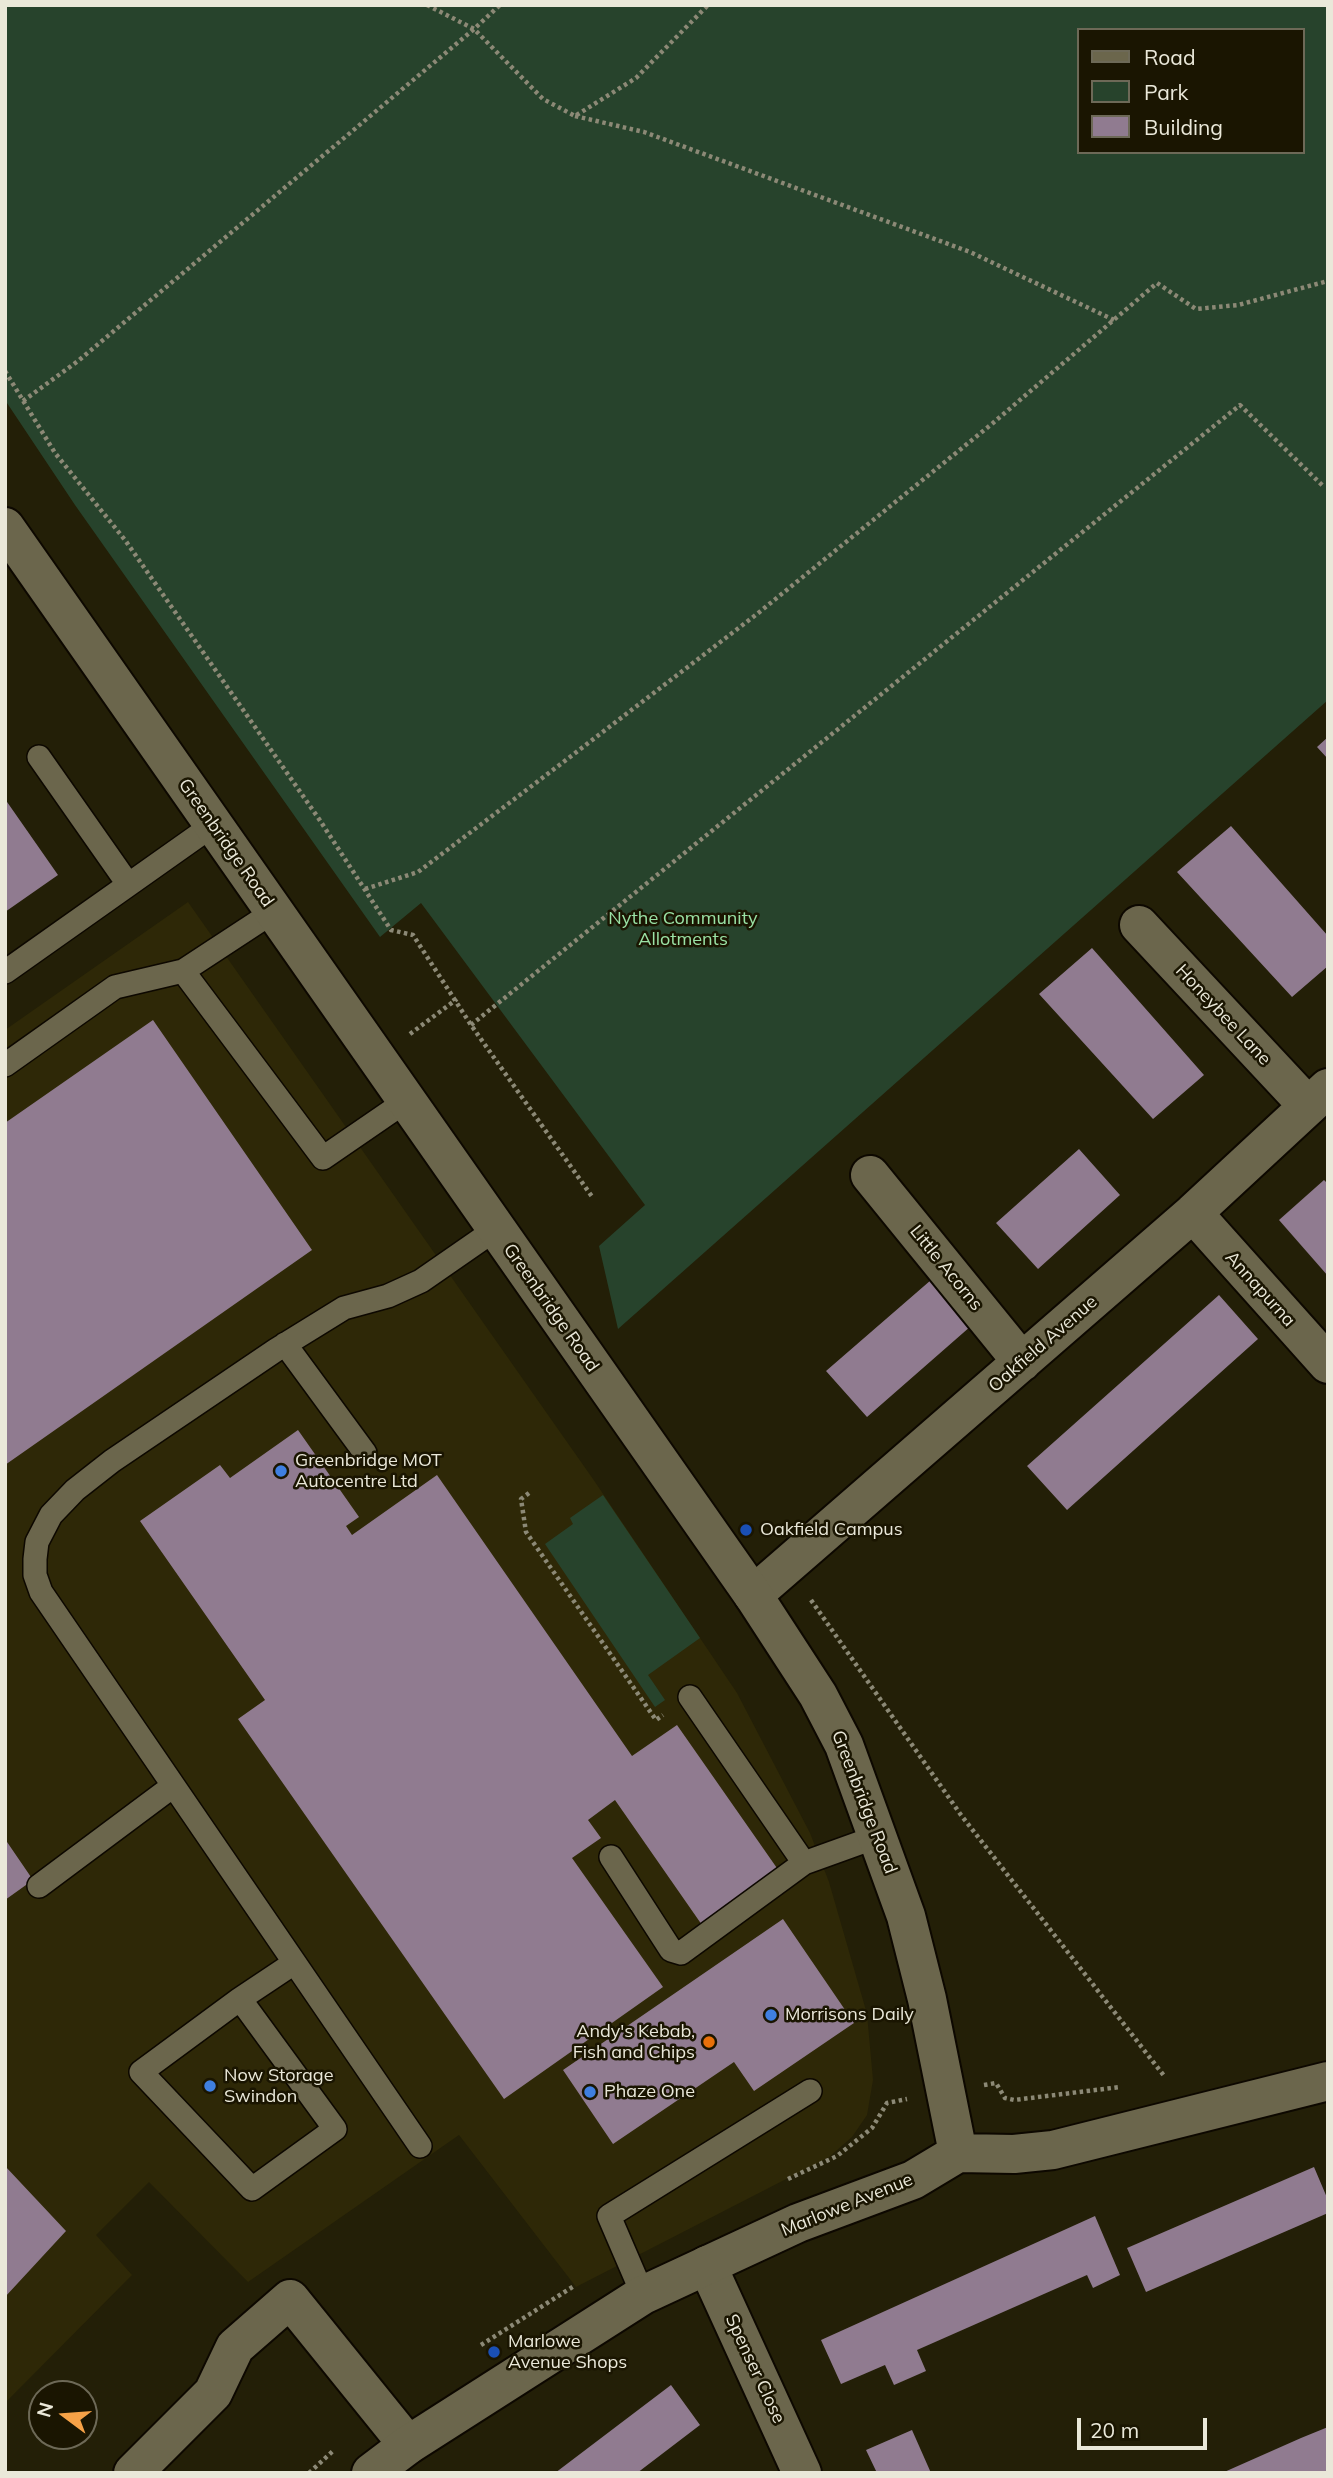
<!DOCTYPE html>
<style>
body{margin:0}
#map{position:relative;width:1333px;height:2478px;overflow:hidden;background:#231f07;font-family:Mulish,sans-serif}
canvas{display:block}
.frame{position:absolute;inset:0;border:7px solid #eae8d9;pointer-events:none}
.legend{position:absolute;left:1077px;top:28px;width:228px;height:126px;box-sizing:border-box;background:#1a1501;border:2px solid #6d6957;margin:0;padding:9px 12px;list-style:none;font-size:21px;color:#eae8d9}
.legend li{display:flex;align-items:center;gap:14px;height:35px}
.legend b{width:35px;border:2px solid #6d6957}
.north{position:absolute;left:28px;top:2380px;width:70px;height:70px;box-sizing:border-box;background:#1a1501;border:2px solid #6d6957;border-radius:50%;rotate:286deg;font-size:19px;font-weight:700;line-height:28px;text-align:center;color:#eae8d9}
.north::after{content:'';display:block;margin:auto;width:24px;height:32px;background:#f6a247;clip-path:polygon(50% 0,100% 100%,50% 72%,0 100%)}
.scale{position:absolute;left:1077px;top:2418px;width:130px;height:32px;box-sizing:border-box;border:4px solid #eae8d9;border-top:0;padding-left:9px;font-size:21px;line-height:24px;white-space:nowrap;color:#eae8d9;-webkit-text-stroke:5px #1a1501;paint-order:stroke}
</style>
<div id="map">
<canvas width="1333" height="2478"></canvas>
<div class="frame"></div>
<ul class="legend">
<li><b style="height:9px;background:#6b664c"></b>Road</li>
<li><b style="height:19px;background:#27432c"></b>Park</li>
<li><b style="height:19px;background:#907b90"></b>Building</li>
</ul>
<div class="north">N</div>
<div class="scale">20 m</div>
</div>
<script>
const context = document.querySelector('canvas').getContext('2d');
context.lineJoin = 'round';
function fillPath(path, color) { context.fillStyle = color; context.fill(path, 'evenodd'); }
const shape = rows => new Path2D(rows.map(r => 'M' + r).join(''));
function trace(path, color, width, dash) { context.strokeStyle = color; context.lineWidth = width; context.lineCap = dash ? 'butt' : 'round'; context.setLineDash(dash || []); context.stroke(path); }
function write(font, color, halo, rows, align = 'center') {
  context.font = font + ' Mulish,sans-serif'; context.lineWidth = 5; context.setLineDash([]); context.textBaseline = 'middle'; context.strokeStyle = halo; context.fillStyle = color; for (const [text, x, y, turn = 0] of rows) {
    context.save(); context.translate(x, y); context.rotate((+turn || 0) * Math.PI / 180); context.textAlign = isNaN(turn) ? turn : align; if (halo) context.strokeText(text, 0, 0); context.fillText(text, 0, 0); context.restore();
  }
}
fillPath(shape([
 [188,902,593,1479,737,1693,810,1833,829,1882,867,2014,873,2080,867,2115,852,2137,829,2157,576,2287,459,2135,248,2282,149,2182,96,2235,132,2275,5,2403,5,1030]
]), '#2e2807');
fillPath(shape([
 [5,5,1328,5,1328,700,618,1329,599,1246,645,1205,421,903,380,937,75,505,5,400],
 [1079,30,1303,30,1303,152,1079,152],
 [603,1495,700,1638,648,1675,665,1700,655,1707,545,1544,573,1524,570,1518]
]), '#27432c');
fillPath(shape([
 [1328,737,1328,759,1317,747],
 [5,799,58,875,5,912],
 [1231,826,1328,936,1328,966,1292,997,1177,872],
 [1092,948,1204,1075,1153,1119,1039,994],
 [153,1020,312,1250,5,1465,5,1123],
 [1079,1149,1120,1195,1038,1269,996,1223],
 [1324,1180,1328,1184,1328,1276,1279,1220],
 [931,1280,971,1326,867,1417,826,1371],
 [1219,1295,1258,1339,1067,1510,1027,1466],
 [298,1430,359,1517,346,1526,352,1535,437,1475,632,1756,677,1725,779,1871,702,1925,615,1800,588,1820,601,1838,572,1858,663,1987,504,2099,238,1719,265,1700,140,1521,220,1465,230,1478],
 [5,1839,33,1880,5,1900],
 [783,1919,854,2023,754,2091,734,2062,613,2144,563,2070],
 [5,2166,66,2231,5,2297],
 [1314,2167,1328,2200,1328,2213,1146,2292,1127,2248],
 [1095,2216,1120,2275,1093,2288,1087,2275,917,2350,926,2371,894,2385,885,2365,841,2384,821,2340],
 [671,2385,700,2425,641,2470,637,2473,555,2473],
 [1328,2427,1328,2473,1222,2473,1301,2438],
 [912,2430,931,2473,877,2473,866,2450]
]), '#907b90');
const service = shape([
 [39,757,128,884],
 [273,912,183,971,323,1158,406,1101],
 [5,972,213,825],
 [5,1065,115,987,183,971],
 [285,1344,365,1453],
 [690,1697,804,1863],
 [611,1857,671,1950,681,1953,804,1863,879,1836],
 [39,1886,173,1786],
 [240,1999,335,2129,252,2189,141,2072,240,1999,294,1963],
 [420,2146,41,1592,35,1575,35,1559,37,1542,51,1515,75,1490,112,1461,276,1350,344,1308,388,1296,421,1281,496,1229],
 [643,2295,609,2216,810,2091]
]);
const minor = shape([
 [1139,925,1308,1106],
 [870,1175,1022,1362],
 [1193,1213,1328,1364],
 [753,1595,1193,1213,1328,1088],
 [707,2265,802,2473],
 [133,2473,213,2393,235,2347,290,2299,408,2445]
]);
const tertiary = shape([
 [5,527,753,1595,818,1695,844,1745,906,1916,927,1999,958,2153],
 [371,2473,408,2445,643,2295,798,2223,913,2180,958,2153,1014,2154,1053,2150,1328,2081]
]);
trace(service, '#0d0800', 26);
trace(minor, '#0d0800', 42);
trace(tertiary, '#0d0800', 42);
trace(shape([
 [427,5,474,29,500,5],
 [575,116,644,132,970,252,1114,320],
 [5,371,55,453,125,540,319,819,391,930,413,935,471,1025,593,1198],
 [23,401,78,361,474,29,543,99,575,116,636,78,708,5],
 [365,889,418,872,570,757,757,614,993,423,1157,283,1196,309,1238,305,1328,281],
 [471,1025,1240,405,1323,486],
 [410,1034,457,999],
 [529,1493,521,1499,526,1532,656,1720,663,1715],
 [811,1600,961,1815,1165,2077],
 [984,2085,996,2083,1005,2098,1014,2100,1120,2087],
 [788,2179,837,2156,872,2128,887,2103,907,2099],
 [481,2345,574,2286],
 [309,2473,334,2450]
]), '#8c8976', 4.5, [3.5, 3.5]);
trace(service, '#6b664c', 23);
trace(minor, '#6b664c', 38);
trace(tertiary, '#6b664c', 38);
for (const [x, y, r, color] of [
 [281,1471,7,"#3f7fe0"],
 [746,1530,7,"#1a4fb4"],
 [771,2015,7,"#3f7fe0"],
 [709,2042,7,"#e8710a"],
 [210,2086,7,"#3f7fe0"],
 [590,2092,7,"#3f7fe0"],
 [494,2352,7,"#1a4fb4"]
]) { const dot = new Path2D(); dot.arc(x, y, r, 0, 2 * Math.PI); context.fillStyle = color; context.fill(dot); trace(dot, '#1a1501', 2.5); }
write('18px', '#eae8d9', '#1a1501', [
 ["Greenbridge Road",226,843,55],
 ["Honeybee Lane",1223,1015,47],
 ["Little Acorns",946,1268,51],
 ["Annapurna",1260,1289,48],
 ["Greenbridge Road",551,1308,55],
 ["Oakfield Avenue",1043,1344,-41],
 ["Greenbridge Road",864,1802,69],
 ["Marlowe Avenue",847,2205,-22],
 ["Spenser Close",755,2369,65]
]);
write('18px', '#9ae2a5', '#1a1501', [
 ["Nythe Community",683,919],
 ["Allotments",683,940]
]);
write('18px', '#eae8d9', '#1a1501', [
 ["Greenbridge MOT",295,1461],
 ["Autocentre Ltd",295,1482],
 ["Oakfield Campus",760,1530],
 ["Morrisons Daily",785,2015],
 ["Andy's Kebab,",695,2032,"right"],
 ["Fish and Chips",695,2053,"right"],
 ["Now Storage",224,2076],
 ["Swindon",224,2097],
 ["Phaze One",604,2092],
 ["Marlowe",508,2342],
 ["Avenue Shops",508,2363]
], 'left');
</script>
